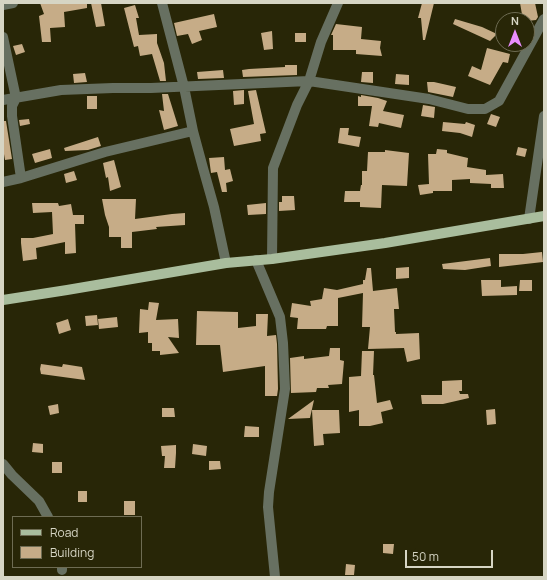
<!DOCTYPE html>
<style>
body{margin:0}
#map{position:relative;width:547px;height:580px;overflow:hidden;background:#282607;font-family:Manrope,sans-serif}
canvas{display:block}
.frame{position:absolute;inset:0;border:4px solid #d6d5c4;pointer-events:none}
.legend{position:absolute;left:12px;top:516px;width:130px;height:52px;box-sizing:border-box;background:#282607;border:1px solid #6e6c53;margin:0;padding:5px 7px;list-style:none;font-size:12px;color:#d6d5c4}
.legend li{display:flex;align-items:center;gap:8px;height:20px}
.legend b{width:20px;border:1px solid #6e6c53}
.north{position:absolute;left:495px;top:12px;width:40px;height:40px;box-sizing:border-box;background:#282607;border:1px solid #6e6c53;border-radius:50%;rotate:0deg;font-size:11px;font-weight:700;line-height:16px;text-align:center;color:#d6d5c4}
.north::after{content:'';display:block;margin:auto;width:14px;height:18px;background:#e98dfe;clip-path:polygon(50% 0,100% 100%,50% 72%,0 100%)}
.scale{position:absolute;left:405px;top:550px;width:88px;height:18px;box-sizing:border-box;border:2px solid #d6d5c4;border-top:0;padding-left:5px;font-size:12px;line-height:14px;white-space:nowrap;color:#d6d5c4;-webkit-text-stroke:3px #282607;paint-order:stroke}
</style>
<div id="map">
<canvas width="547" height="580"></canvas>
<div class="frame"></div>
<ul class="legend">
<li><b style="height:5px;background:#a9bd9d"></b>Road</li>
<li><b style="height:11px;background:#c6ac87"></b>Building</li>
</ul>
<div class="north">N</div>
<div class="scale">50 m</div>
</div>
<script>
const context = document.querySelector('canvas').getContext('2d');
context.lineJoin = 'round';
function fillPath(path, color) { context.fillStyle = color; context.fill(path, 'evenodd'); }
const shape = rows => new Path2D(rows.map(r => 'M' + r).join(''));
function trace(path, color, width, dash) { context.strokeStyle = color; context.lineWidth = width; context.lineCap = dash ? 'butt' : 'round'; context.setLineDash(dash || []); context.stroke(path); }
fillPath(shape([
 [40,3,87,3,87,8,64,12,65,27,50,28,51,42,42,42,39,16,44,14],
 [91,3,101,3,105,26,96,27],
 [422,3,434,3,425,40,423,40,421,18,418,18],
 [520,3,535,3,538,17,536,20,527,21,527,20,523,20],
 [135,5,139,18,136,18,139,35,157,34,157,43,164,63,166,81,160,81,152,54,140,56,138,46,134,47,124,8],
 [214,14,217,27,199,31,202,40,192,44,188,34,177,36,174,23],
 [455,19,482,27,497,34,490,41,453,24],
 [336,24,362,27,361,39,381,41,380,48,382,56,356,54,356,50,333,50,333,35,331,35],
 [272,31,273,49,264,50,261,33],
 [295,33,306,33,306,42,295,42],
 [22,44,25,52,16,55,13,46],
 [487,48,510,54,508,63,503,62,490,85,468,76,472,66,481,70],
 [285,65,297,65,297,75,243,77,242,70,249,69,285,67],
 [223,70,224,78,198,79,197,72],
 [362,72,373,72,373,83,361,82],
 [85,73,87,82,74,83,73,74],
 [396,74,409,75,409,85,395,84],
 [427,82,434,82,456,87,453,97,428,92],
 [244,90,244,104,234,105,233,91],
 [256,90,266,133,260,134,261,141,234,146,230,129,254,124,248,91],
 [162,94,168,94,178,126,164,130,159,110,164,111],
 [361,95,378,98,387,101,383,111,404,115,401,128,379,123,378,127,369,126,372,106,358,106,358,96,361,97],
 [87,96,97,96,97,109,87,109],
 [423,105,435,107,434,118,421,116],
 [491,114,500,117,496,127,487,124],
 [29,119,30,124,20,126,19,120],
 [3,121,6,121,12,159,5,160,3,148],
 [443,122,465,124,466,122,475,125,472,137,460,133,442,131],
 [340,128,349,128,348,135,361,137,359,147,338,143],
 [98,137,101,146,88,150,65,151,64,148],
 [518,147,527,149,525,157,516,155],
 [50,149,52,158,35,163,32,154],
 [437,149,447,150,447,153,468,158,467,167,486,170,486,175,503,174,504,188,491,188,491,184,470,183,470,179,452,180,452,191,433,191,433,193,420,195,418,185,429,184,428,154,436,154],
 [385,150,409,153,407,186,382,185,381,208,360,207,360,202,344,202,345,191,360,191,361,185,362,185,362,171,367,171,368,152,385,152],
 [224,157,225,170,230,169,233,181,226,183,227,192,222,192,217,172,211,173,209,158],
 [114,160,121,187,110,191,108,177,106,178,103,163],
 [74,171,77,180,66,183,64,174],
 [282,196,294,196,295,210,279,211,279,202,282,202],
 [102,199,136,199,135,219,172,214,185,213,185,225,156,227,157,229,132,232,132,248,121,248,121,237,109,237,109,227,105,215],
 [32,203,58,203,59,206,71,204,73,215,84,215,84,224,75,224,76,253,65,254,65,242,36,248,37,259,23,261,21,243,21,238,33,238,53,234,52,212,33,213],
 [266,203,266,214,248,215,247,205],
 [542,252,543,262,499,267,499,254,523,254],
 [490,258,491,266,465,270,443,269,442,264],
 [409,267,409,278,396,279,396,268],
 [367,268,371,268,373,291,397,288,399,309,394,309,395,332,396,332,396,334,419,333,420,359,407,362,404,348,368,349,370,327,362,327,363,293,338,298,338,326,327,326,326,329,297,329,298,318,290,317,292,303,311,306,310,301,322,299,324,288,337,290,363,284,363,280,365,280],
 [481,280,501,280,501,287,517,286,517,295,482,296],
 [520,280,532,280,532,291,519,291],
 [149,302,159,303,156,320,178,319,179,338,168,337,179,353,160,355,160,351,152,351,152,343,148,343,148,332,139,333,140,309,148,310],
 [197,311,238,312,238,328,256,326,256,314,268,314,267,336,276,335,277,344,278,389,277,396,265,396,265,366,223,372,220,345,196,345],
 [97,315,98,325,86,326,85,316],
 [117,317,118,327,99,329,98,319],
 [68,319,71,330,59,334,56,323],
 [330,348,340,348,340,360,344,361,342,384,328,385,329,388,317,388,316,392,291,393,290,358,304,356,304,359,329,356],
 [362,351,374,351,373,375,374,375,377,403,390,400,393,409,381,412,383,423,370,426,359,426,359,410,349,412,349,377,361,376],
 [41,364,62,367,63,364,82,367,85,380,41,374,40,369],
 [462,380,462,391,459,391,460,394,468,394,469,398,443,404,422,404,421,395,442,395,442,381],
 [314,400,310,418,288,419],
 [58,404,59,413,50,415,48,406],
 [162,408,174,408,175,417,162,417],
 [495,409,496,424,487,425,486,410],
 [312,410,339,410,340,433,323,434,324,445,314,446],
 [245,426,259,427,259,437,244,437],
 [33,443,43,444,43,453,32,452],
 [193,444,207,446,206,456,192,454],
 [176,445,176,453,175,468,164,468,165,456,162,456,161,446],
 [209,461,220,461,221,469,209,470],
 [52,462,62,462,62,473,52,473],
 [78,491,87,491,87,502,78,502],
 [124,501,135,501,135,515,124,515],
 [383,544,394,544,393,554,383,553],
 [346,564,355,565,354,575,345,575]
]), '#c6ac87');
trace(shape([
 [162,3,184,87,193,131,203,168,214,207,226,263],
 [3,5,13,3],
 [3,37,16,98,12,106,12,116,21,178],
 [3,100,61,90,113,88,151,88,309,81,429,99,468,109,485,109,499,101,544,19],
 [3,182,21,178,105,152,193,131],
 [529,219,544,116],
 [272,259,273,168,297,105,309,81,321,42,338,3],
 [256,260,280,317,283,343,285,389,269,492,268,507,275,577],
 [3,464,12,475,39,501,48,517],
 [62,567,62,570]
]), '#677061', 10);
trace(shape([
 [3,300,67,290,226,263,272,259,385,243,544,216]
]), '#a9bd9d', 10);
</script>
